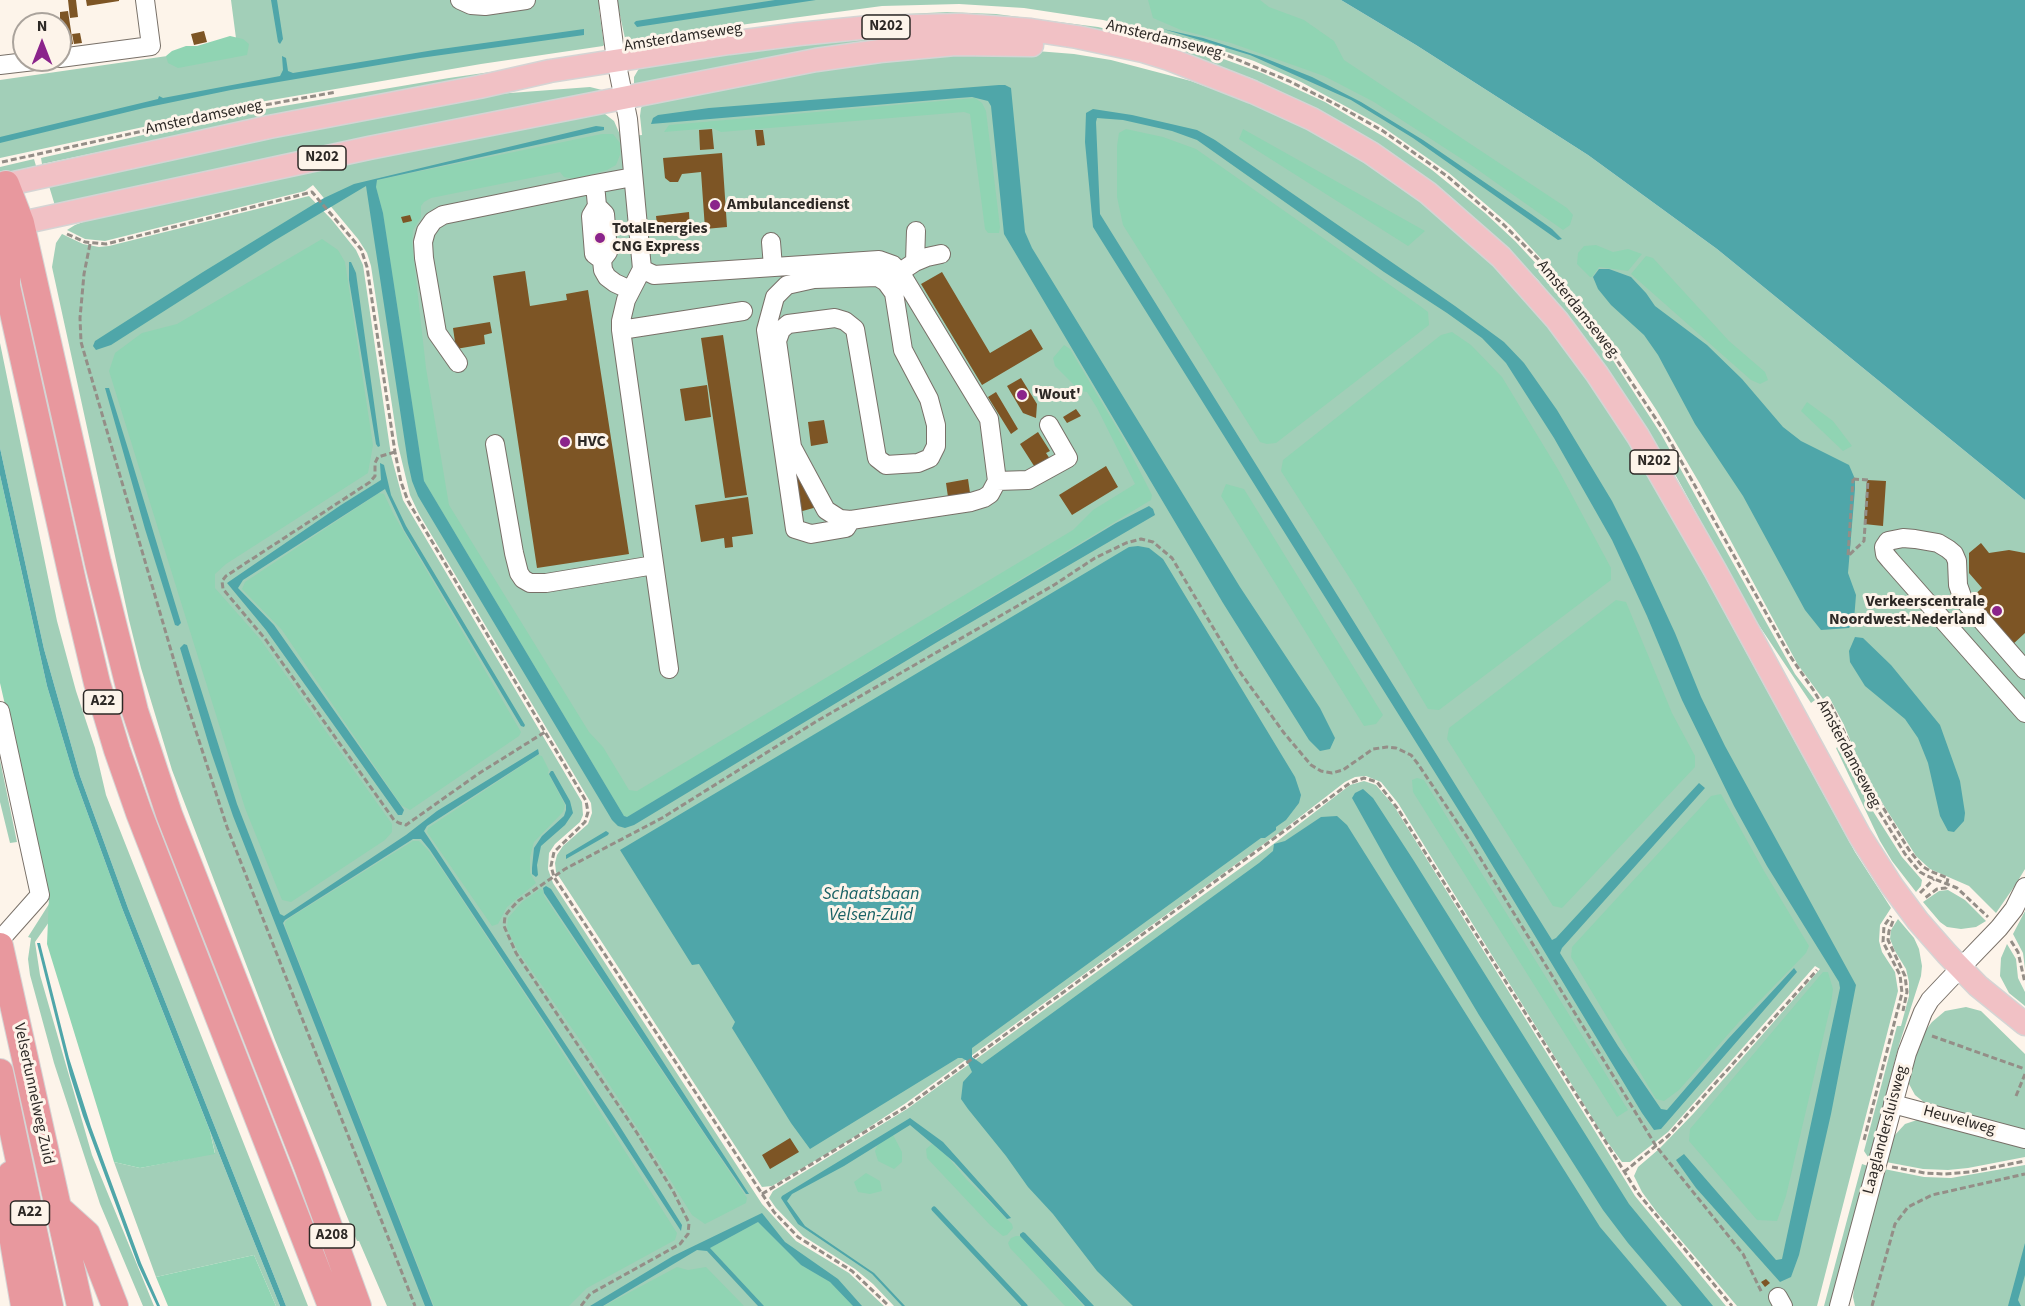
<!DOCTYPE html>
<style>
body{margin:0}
#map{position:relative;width:2025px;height:1306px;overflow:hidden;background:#fdf4ea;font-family:"Source Sans 3",sans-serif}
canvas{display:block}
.north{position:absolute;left:12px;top:12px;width:60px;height:60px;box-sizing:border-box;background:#fdf4ea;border:2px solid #aaa39c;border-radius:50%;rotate:0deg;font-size:16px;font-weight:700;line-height:24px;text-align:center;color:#2d2926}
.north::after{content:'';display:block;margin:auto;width:21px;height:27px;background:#8b248b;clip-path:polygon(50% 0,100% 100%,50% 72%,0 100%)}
</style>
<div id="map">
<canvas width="2025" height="1306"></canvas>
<div class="north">N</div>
</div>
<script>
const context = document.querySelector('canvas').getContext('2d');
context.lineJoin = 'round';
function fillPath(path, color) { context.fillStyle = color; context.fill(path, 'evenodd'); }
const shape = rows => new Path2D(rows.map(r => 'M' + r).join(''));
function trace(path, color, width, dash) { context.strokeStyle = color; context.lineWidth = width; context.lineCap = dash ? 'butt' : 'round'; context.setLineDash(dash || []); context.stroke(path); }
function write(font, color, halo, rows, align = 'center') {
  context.font = font + ' "Source Sans 3",sans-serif'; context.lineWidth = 6; context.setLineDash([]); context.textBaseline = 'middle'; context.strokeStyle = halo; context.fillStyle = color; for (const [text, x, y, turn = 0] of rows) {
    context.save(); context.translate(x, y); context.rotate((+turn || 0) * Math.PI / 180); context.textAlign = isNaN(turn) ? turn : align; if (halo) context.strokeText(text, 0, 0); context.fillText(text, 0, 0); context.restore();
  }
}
fillPath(shape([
 [231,0,1341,0,1416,45,1588,155,1717,249,2025,500,2025,869,2016,884,1996,913,1969,886,1930,869,1916,856,1865,776,1844,725,1829,697,1827,696,1823,699,1798,665,1700,484,1657,411,1617,350,1571,291,1511,226,1449,173,1380,125,1301,82,1254,61,1188,39,1103,20,1024,8,959,4,882,6,725,27,626,43,618,6,599,9,604,45,603,46,481,64,254,103,0,158,0,80,237,46],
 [947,12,996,14,1098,27,1207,53,1262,73,1325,102,1386,138,1432,170,1485,213,1515,241,1543,271,1603,345,1661,434,1795,674,1815,700,1811,703,1752,615,1670,465,1589,344,1538,280,1506,247,1450,196,1386,150,1315,108,1253,79,1188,55,1061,26,866,16],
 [956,30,634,85,634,77,641,65,722,51],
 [1024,50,1074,54,1111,60,1191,81,1262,107,1313,132,1362,160,1418,199,1498,268,1538,313,1566,349,1599,396,1631,445,1672,516,1855,852,1891,908,1880,925,1879,941,1882,952,1895,972,1898,991,1817,1306,1737,1306,1656,1211,1642,1192,1634,1176,1638,1167,1659,1149,1693,1114,1820,969,1815,966,1668,1132,1630,1162,1622,1162,1606,1140,1398,803,1381,782,1366,776,1355,777,1345,782,1279,833,906,1103,845,1143,772,1186,762,1187,556,872,555,863,557,855,563,846,588,824,592,813,591,803,419,514,410,495,398,445,371,266,367,253,358,239,313,185,305,191,105,241,85,239,67,230,75,225,112,211,597,112,605,114,614,121,621,137,642,135,640,116,641,108,645,103,817,65],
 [587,58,338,102,42,164,41,158,236,114,449,78],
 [590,87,606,91,56,209,49,186,209,150,497,94],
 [34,159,36,166,0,174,0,167],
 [309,196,332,220,356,250,363,265,391,455,403,500,582,802,583,815,580,822,555,844,549,853,548,869,553,883,762,1204,796,1241,849,1273,884,1306,387,1306,359,1241,357,1241,275,1040,172,770,141,668,129,620,52,267,56,243,62,234,83,244,99,247,109,246],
 [0,343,57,621,76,691,95,748,106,795,308,1306,286,1306,128,908,80,776,44,649,0,448],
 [1840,746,1849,769,1871,808,1902,857,1922,880,1921,886,1916,892,1892,861,1880,841,1836,748],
 [0,760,17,842,10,843,0,802],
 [1364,781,1376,785,1394,806,1635,1196,1726,1306,894,1306,873,1284,855,1269,803,1236,776,1208,769,1198,773,1191,907,1109,1267,849,1350,785],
 [1948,890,1965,900,1986,921,1976,927,1961,929,1947,927,1940,922,1923,902,1939,891],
 [49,904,49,922,35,942,40,975,92,1155,154,1306,143,1306,100,1204,54,1063,30,975,28,959,31,938,28,937],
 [2025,911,2025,969,2023,953,2013,934],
 [1898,919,1914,938,1919,949,1922,966,1921,976,1899,1045,1870,1157,1868,1157,1864,1151,1897,1026,1901,1026,1909,996,1909,982,1906,969,1895,951,1890,939,1891,930],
 [2007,944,2016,959,2018,978,2025,992,2025,1006,2009,993,2000,976,2001,958],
 [1966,1007,1981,1011,2025,1054,2025,1130,1925,1103,1915,1095,1909,1084,1909,1074,1925,1031,1932,1022,1945,1011],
 [1917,1120,2025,1147,2025,1157,1968,1168,1948,1170,1923,1169,1886,1162,1894,1136,1905,1124],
 [210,1131,246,1222,280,1306,276,1306,254,1255,156,1277,114,1162,140,1168,215,1153],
 [1862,1164,1868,1166,1830,1306,1824,1306],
 [2025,1165,2025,1306,1855,1306,1853,1297,1855,1279,1884,1169,1924,1177,1951,1178]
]), '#a2cfb8');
fillPath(shape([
 [1148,0,1260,0,1269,7,1304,20,1334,41,1344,60,1567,208,1573,215,1570,225,1563,230,1471,165,1374,102,1324,76,1231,43,1181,30,1153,18],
 [230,36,243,39,249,44,247,55,178,68,168,63,166,56,172,51,186,46,197,46],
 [975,98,982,103,986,111,1000,227,999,233,988,233,985,229,970,114,964,112,721,132,712,128,664,132,669,125],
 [1126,129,1163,137,1196,149,1420,306,1428,312,1429,325,1276,443,1267,444,1260,442,1123,225,1117,197,1117,146,1119,133],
 [1243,129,1425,231,1408,246,1239,139],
 [602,134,613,134,620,143,620,155,616,165,607,170,574,179,564,177,560,172,431,198,424,202,421,206,421,217,413,230,412,243,426,368,449,505,589,732,603,747,629,790,637,791,1073,530,1093,510,1135,484,1097,408,1087,392,1080,391,1055,366,1053,358,1064,345,1070,349,1123,438,1152,495,1151,500,627,817,624,816,424,481,383,213,376,187,377,180],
 [322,239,338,250,345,262,373,445,368,473,226,564,215,574,215,588,260,639,392,824,392,832,385,840,291,902,282,900,245,808,109,371,115,353,142,333,177,324],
 [1596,245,1613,252,1628,249,1642,254,1628,271,1599,267,1592,277,1590,277,1577,264,1578,253,1584,246],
 [1646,256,1653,258,1729,341,1765,372,1768,380,1760,384,1751,380,1631,274],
 [1452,332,1471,345,1502,377,1559,471,1611,568,1611,580,1439,710,1428,709,1356,588,1281,471,1283,460,1441,335],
 [1807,402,1833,421,1852,446,1843,451,1801,411],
 [0,475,47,686,74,776,122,908,210,1131,215,1154,140,1168,114,1162,47,944,49,897,0,683],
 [1226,484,1244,489,1383,715,1376,724,1364,726,1221,496],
 [379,493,384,494,394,515,521,732,519,736,410,810,401,805,282,630,242,589,245,582],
 [1616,600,1626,602,1672,713,1695,756,1695,767,1562,908,1553,906,1447,739,1449,728],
 [538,755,542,756,549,770,548,773,565,805,563,812,534,842,530,857,530,873,536,883,507,907,498,924,492,926,427,832,428,828],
 [1417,778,1424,780,1628,1110,1617,1117,1413,792,1412,780],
 [1721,794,1764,871,1809,946,1806,953,1739,1022,1679,1090,1664,1101,1656,1099,1571,957,1572,947,1711,796],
 [413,841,419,841,428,850,445,874,541,1019,677,1233,675,1240,587,1288,569,1306,434,1306,285,926,285,922,291,917],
 [540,889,543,890,544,896,747,1198,746,1203,705,1224,692,1215,653,1152,587,1050,518,951,507,929,508,918,522,902],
 [1823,972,1828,972,1833,989,1831,1004,1786,1196,1777,1221,1757,1220,1689,1141,1690,1129],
 [892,1133,902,1152,902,1162,894,1169,878,1161,875,1151,881,1137],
 [932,1144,946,1155,967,1180,1012,1224,1013,1228,1007,1235,1003,1236,990,1225,927,1158,926,1149],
 [866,1173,880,1181,882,1191,870,1194,858,1192,854,1182],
 [758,1222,801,1265,830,1282,853,1306,764,1306,710,1248],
 [1016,1236,1020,1236,1083,1306,1065,1306,1010,1248,1008,1243,1011,1238],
 [254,1255,276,1306,168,1306,156,1277],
 [677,1267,688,1270,706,1267,744,1306,604,1306]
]), '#90d4b3');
fillPath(shape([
 [271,0,277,0,283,39,280,44,278,42],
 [775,0,816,0,637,27,634,23,636,21],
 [1341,0,2025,0,2025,500,1717,249,1588,155,1416,45],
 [584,29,584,35,420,58,231,90,144,108,0,143,0,137,158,99,159,96,163,98,280,76,283,70,282,56,286,58,288,71,293,73,434,50],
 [1163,29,1203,38,1262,57,1312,77,1361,102,1423,140,1531,214,1552,229,1562,239,1558,240,1413,138,1351,100,1250,55],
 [999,85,1005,85,1011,88,1025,232,1032,248,1240,587,1320,708,1335,738,1330,749,1320,751,1309,740,1223,603,1004,234,991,106,988,101,972,97,958,98,651,124,653,118,658,115,709,108],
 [1093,109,1132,115,1197,130,1215,140,1455,306,1504,342,1524,363,1557,410,1612,501,1639,555,1675,633,1701,697,1725,746,1856,985,1831,1114,1799,1255,1791,1277,1780,1282,1696,1188,1676,1160,1684,1154,1776,1260,1782,1259,1840,988,1839,982,1767,866,1734,806,1682,700,1647,616,1612,540,1554,438,1506,363,1482,338,1447,313,1384,272,1197,140,1172,131,1123,120,1097,118,1096,122,1100,214,1552,940,1556,938,1699,783,1705,788,1562,948,1560,953,1618,1046,1661,1109,1667,1110,1728,1039,1794,968,1797,972,1661,1129,1654,1130,1642,1113,1471,830,1093,227,1085,142,1086,113],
 [596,126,604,127,604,130,377,180,376,187,383,213,424,481,624,816,627,817,1116,523,1149,506,1153,509,1155,515,939,641,634,825,625,828,618,826,612,820,418,496,412,481,408,463,366,186,274,241,111,345,96,350,93,346,95,341,203,272,324,198,354,184],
 [349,262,351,262,356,273,380,446,378,447,376,444,349,280],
 [1599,269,1609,269,1631,277,1646,293,1655,306,1707,345,1742,379,1783,427,1801,441,1849,465,1855,479,1855,489,1848,573,1856,595,1854,620,1849,628,1821,630,1805,610,1743,496,1695,424,1658,355,1644,335,1611,305,1598,289,1593,277],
 [105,388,109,388,129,452,181,623,178,626,175,625,145,529],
 [0,448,44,649,80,776,128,908,286,1306,280,1306,246,1222,122,908,74,776,47,686,21,569,0,475],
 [380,463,384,465,391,495,406,526,525,725,524,727,521,726,404,530,385,489,243,580,238,588,274,625,404,810,402,815,398,815,393,808,266,630,227,583,341,505,381,480],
 [1138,546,1149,548,1163,559,1295,777,1301,795,1299,803,1286,820,1276,827,1276,830,1265,838,1261,838,972,1048,972,1057,982,1064,1259,863,1273,851,1274,844,1285,841,1321,817,1337,816,1347,825,1600,1227,1667,1306,1133,1306,1097,1271,1053,1214,1028,1187,1006,1156,968,1109,961,1099,963,1082,972,1072,967,1061,962,1058,958,1058,810,1149,791,1123,732,1028,735,1022,699,964,692,965,620,850,1129,547],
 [1855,637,1863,638,1891,665,1940,725,1960,781,1965,813,1964,821,1954,832,1948,831,1940,816,1928,763,1918,738,1905,719,1865,686,1850,662,1849,651],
 [184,644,187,645,237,804,280,914,284,916,406,835,437,811,538,749,539,754,427,826,424,831,617,1122,682,1225,681,1231,550,1030,430,850,421,839,413,839,285,920,283,923,433,1306,425,1306,233,816,211,752,180,648],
 [551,771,553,771,570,801,573,813,565,825,541,846,537,865,538,875,536,877,532,874,532,868,534,848,542,836,564,816,566,810,566,805,549,774],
 [1363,789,1373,798,1414,861,1629,1204,1713,1306,1682,1306,1628,1243,1603,1210,1479,1015,1390,866,1352,798,1355,793],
 [606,831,609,833,608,835,566,859,566,855],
 [546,886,551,889,749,1194,746,1194,709,1140,544,893,543,888],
 [37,943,40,943,69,1058,91,1127,141,1263,160,1306,157,1306,138,1265,83,1116,70,1075],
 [910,1118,943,1142,1011,1218,1007,1219,954,1162,910,1125,844,1166,792,1194,787,1201,805,1226,874,1273,905,1306,902,1306,872,1274,798,1224,781,1198,782,1196],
 [762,1213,785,1242,838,1279,862,1306,853,1306,830,1282,801,1265,758,1222,710,1248,764,1306,758,1306,707,1251,697,1250,603,1306,590,1306,673,1256],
 [1023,1232,1025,1233,1094,1306,1085,1306,1020,1236,1020,1234],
 [2025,1243,2025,1275,2018,1300,2021,1306,2008,1306]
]), '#4fa6a9');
trace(shape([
 [934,1209,1025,1306]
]), '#4fa6a9', 5);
fillPath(shape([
 [68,0,76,0,78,17,70,18],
 [86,0,119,0,119,1,87,6],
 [68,11,73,44,62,46,60,43,60,12],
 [204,31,207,42,194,45,191,34],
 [80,33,82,43,74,44,72,34],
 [712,129,714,149,700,150,699,130],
 [755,130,763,130,765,145,757,146],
 [722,153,727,227,705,229,701,172,682,174,678,182,670,182,665,178,663,158],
 [689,212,690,232,658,234,656,216],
 [410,215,412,221,403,223,401,217],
 [525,271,530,306,567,300,566,294,588,290,629,554,537,568,493,276],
 [942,272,990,353,1031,329,1043,349,982,385,921,284],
 [490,322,492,333,484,335,485,344,456,349,453,328],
 [723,335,747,495,725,498,701,338],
 [1021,378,1037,404,1036,418,1023,413,1007,386],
 [707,385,711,417,685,421,680,389],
 [996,392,1018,429,1011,434,988,397],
 [1076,409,1081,416,1067,423,1063,417],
 [824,420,828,443,811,446,808,422],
 [1038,432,1050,451,1046,453,1050,459,1036,469,1020,444],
 [1106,466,1118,487,1072,515,1059,495],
 [801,478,817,507,799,512,795,480],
 [968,479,970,493,948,497,946,483],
 [1867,480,1886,481,1883,526,1864,524],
 [748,497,753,534,732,537,733,547,725,548,724,538,701,542,695,505],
 [1981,543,1989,553,2009,550,2025,553,2025,633,2012,645,1971,598,1982,588,1969,573,1969,553],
 [790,1138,799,1152,770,1169,762,1155],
 [1766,1279,1770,1283,1765,1287,1761,1282]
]), '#7d5525');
const minor = shape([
 [460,0,471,5,485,6,526,0],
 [608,0,616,60,628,119,642,269,626,300,621,321,621,330,669,669],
 [60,58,151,46,145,0],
 [0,65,43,60],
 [595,184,633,177],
 [597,206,605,214,608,252,602,260],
 [771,242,773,267],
 [915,262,927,257,941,254],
 [642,269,654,275,879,260,893,265,900,272,989,419,997,481,990,494,984,498,971,502,851,520,840,519,826,510,792,447,777,341,781,330,788,324,835,318,845,321,855,329,877,458,886,465,918,463,930,458,936,446,936,425,929,399,903,350,894,293,886,282,878,277,814,279,787,285,775,297,766,330,795,529,811,534,846,528,851,520],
 [900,272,915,262,916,231],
 [621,330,743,311],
 [458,363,437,333,424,258,423,242,426,231,433,221,443,215,595,184,597,206,591,216,594,254,602,260,603,270,607,277,615,283,630,290],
 [495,444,514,553,519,573,523,579,530,583,546,583,654,565],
 [997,481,1028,480,1068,458,1049,425],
 [2025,670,1963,599,1958,585,1957,561,1954,554,1948,549,1938,543,1915,539,1903,538,1888,541,1884,547,1885,554,1890,560,2025,713],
 [0,711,40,895,0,940],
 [1893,1104,2025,1139],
 [1778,1297,1783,1306],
 [1839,1306,1907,1053,1923,1012,1930,1000,1946,983,1999,928,2014,909,2025,887]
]);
const major = shape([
 [0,186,269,127,479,87,550,71,729,43,799,34,870,27,961,25,1031,30,1077,37,1143,51,1169,59,1253,92,1312,119,1340,135,1371,153,1428,193,1501,257,1557,320,1597,374,1638,436,1715,570,1860,836,1892,886,1918,921,1947,954,1978,986,2025,1024],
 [3,227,369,148,816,60,880,51,955,44,1032,45]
]);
const highway = shape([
 [6,184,21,223,98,563,135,711,169,814,307,1166,358,1306],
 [6,187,0,228,7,264,7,286,74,586,97,683,117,750,139,813,331,1306],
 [0,946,80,1306],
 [0,1072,50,1306],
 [11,1174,11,1230,24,1306],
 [57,1207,87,1234,115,1306]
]);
trace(minor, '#787068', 20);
trace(major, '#d5d4d4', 25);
trace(highway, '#d5d4d4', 28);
trace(shape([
 [1185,42,1226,55,1289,81,1337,105,1383,131,1447,176,1504,225,1538,259,1602,338,1666,434,1790,656,1814,691,1844,743,1856,774,1905,854,1920,872,1927,876,1957,888,1988,917],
 [2,162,243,109,336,92],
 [67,234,85,242,106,244,312,192,361,249,367,267,395,452,401,482,408,501,586,801,588,812,585,822,554,852,551,866,554,877,774,1212,798,1237,852,1271,889,1306],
 [90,244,84,274,80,318,81,342,182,688,227,827,415,1306],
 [395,452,378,457,375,463,375,476,370,482,226,576,222,581,223,589,266,640,394,820,399,823,406,825,478,774,545,732],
 [1853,479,1868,480,1864,541,1848,556,1853,479],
 [1816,706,1827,700,1829,701,1849,742,1862,773,1909,850,1922,866,1930,871,1948,878,1946,888,1937,889,1925,898],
 [1920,893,1934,879],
 [1893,921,1889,931,1888,940,1905,976,1907,992,1903,1011],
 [2011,941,2018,952,2025,983],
 [1932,1036,2025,1069],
 [2016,1096,2025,1074],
 [1864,1140,1902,993,1900,975,1883,942,1884,926,1891,916],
 [1892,1167,1925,1173,1944,1174,1970,1172,2025,1161],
 [1624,1172,1668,1136,1817,970],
 [762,1194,906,1107,1350,783,1364,778,1377,782,1398,809,1637,1192,1732,1306],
 [581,1306,590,1294,680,1244,688,1234,689,1223,673,1191,637,1133,516,953,504,926,505,916,508,912,518,901,565,869,662,818,817,721,1054,585,1095,558,1126,543,1141,539,1153,542,1172,558,1237,668,1284,733,1311,765,1321,771,1332,773,1343,770,1373,749,1387,747,1396,748,1411,755,1418,764,1471,843,1656,1146,1743,1254,1762,1293],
 [1872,1306,1895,1224,1908,1207,1932,1195,2025,1174]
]), '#948e87', 3, [6, 3]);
trace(minor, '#fff', 18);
trace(major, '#f1c1c5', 22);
trace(highway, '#e8989e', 26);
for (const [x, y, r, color] of [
 [715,205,6,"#8b248b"],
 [600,238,6,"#8b248b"],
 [1022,395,6,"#8b248b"],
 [565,442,6,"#8b248b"],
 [1997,611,6,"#8b248b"]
]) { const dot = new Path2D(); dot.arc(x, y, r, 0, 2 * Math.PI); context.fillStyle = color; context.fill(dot); trace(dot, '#fdf4ea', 2); }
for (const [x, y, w] of [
 [886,27,48],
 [322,158,48],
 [1654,462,48],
 [103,702,39],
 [30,1213,39],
 [332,1236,45]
]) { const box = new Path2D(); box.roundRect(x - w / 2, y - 12, w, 24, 4.5); context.fillStyle = '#fdf4ea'; context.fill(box); trace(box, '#2d2926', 1.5); }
write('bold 15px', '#2d2926', null, [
 ["N202",886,27],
 ["N202",322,158],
 ["N202",1654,462],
 ["A22",103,702],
 ["A22",30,1213],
 ["A208",332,1236]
]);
write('16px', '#2d2926', '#fdf4ea', [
 ["Amsterdamseweg",683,38,-9],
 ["Amsterdamseweg",1164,40,14],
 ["Amsterdamseweg",204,118,-12],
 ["Amsterdamseweg",1577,309,51],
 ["Amsterdamseweg",1848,754,62],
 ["Velsertunnelweg Zuid",33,1094,78],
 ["Heuvelweg",1959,1121,15],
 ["Laaglandersluisweg",1886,1130,-75]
]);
write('bold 16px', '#2d2926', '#fdf4ea', [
 ["Ambulancedienst",727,205],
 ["TotalEnergies",612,229],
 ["CNG Express",612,247],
 ["'Wout'",1034,395],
 ["HVC",577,442],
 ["Verkeerscentrale",1985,602,"right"],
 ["Noordwest-Nederland",1985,620,"right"]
], 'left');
write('italic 18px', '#196164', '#fdf4ea', [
 ["Schaatsbaan",871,895],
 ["Velsen-Zuid",871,916]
]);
</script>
